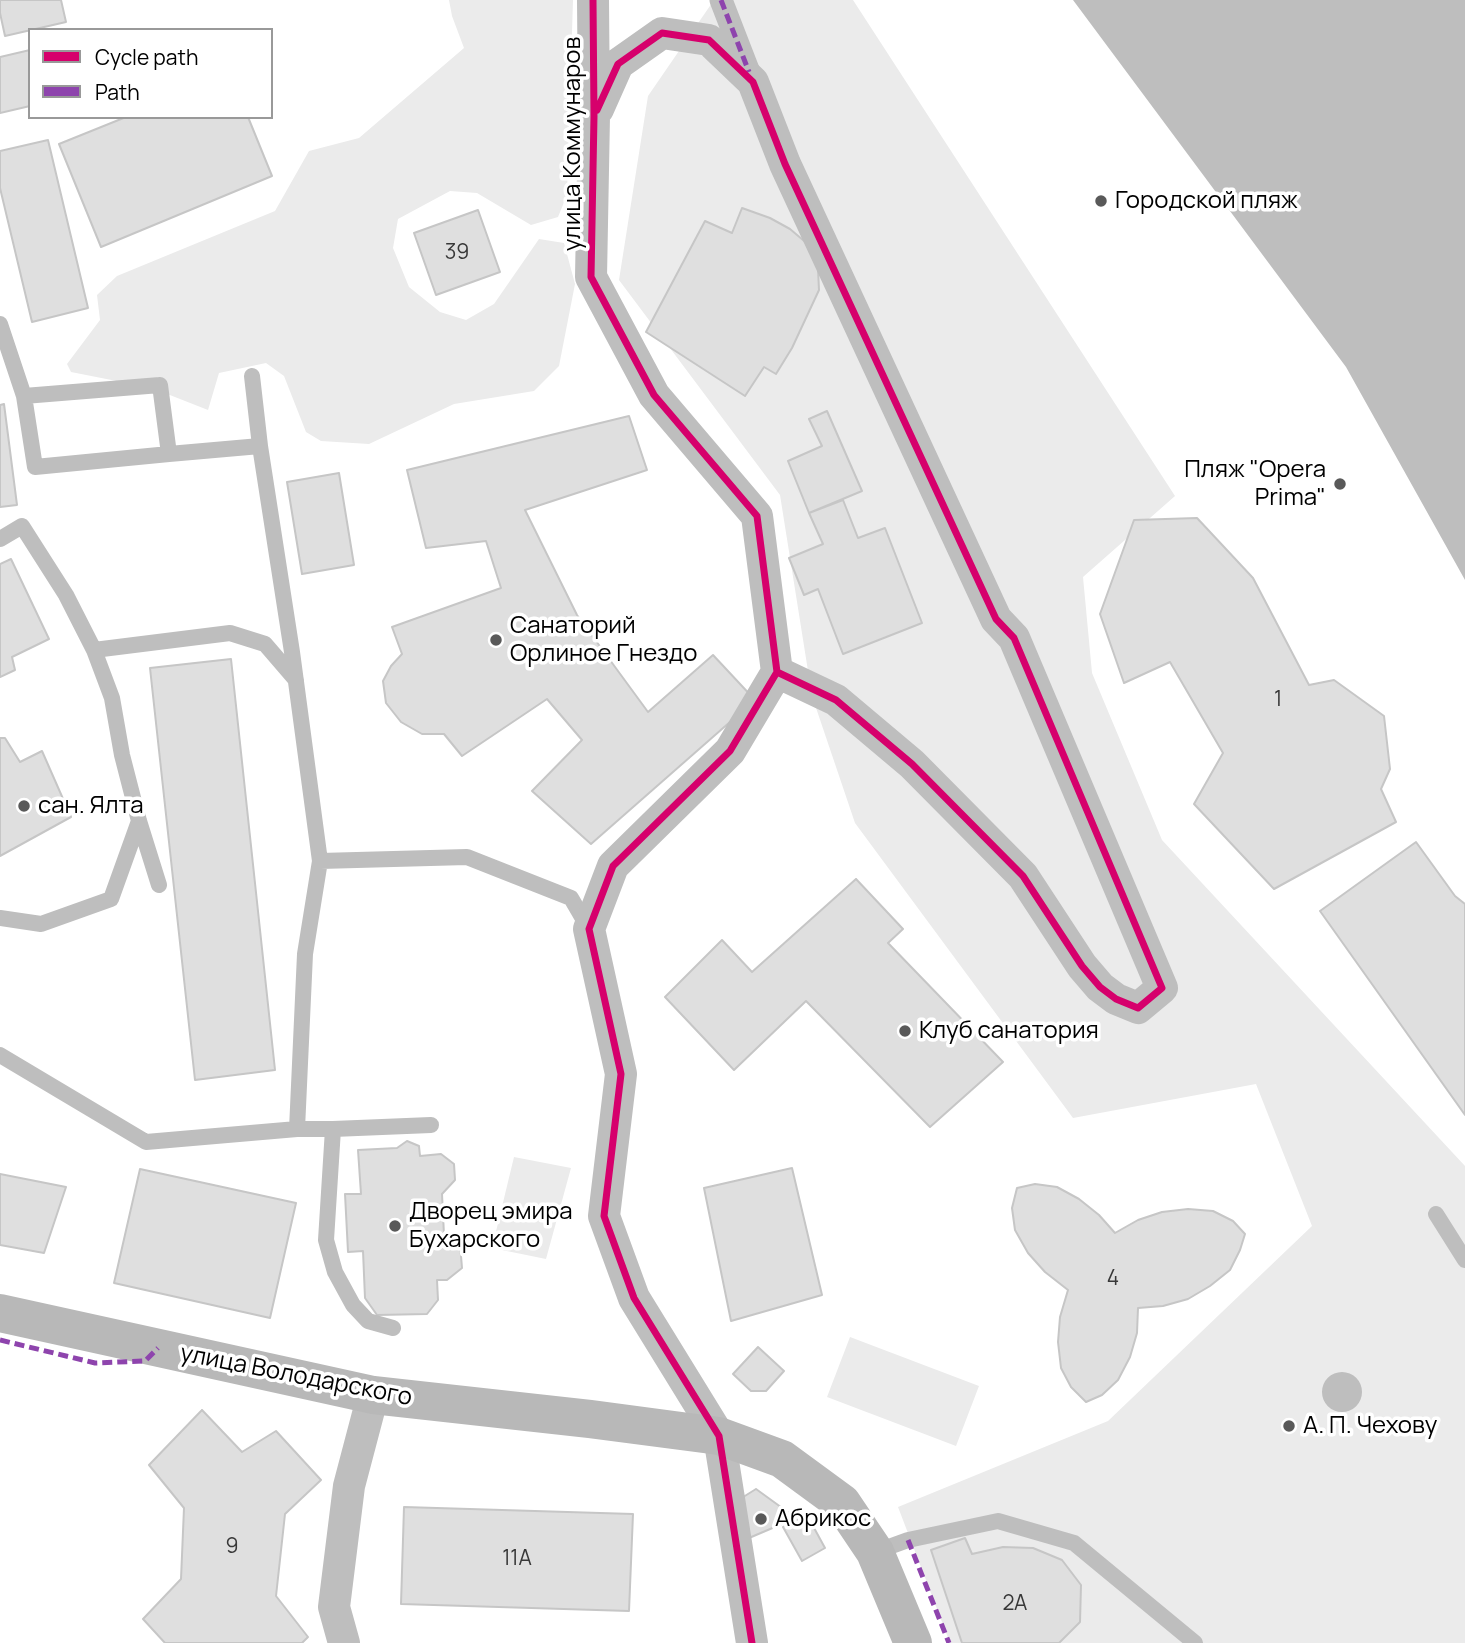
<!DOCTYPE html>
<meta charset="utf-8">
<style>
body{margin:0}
#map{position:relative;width:1465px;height:1643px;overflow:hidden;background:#fff;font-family:Manrope,sans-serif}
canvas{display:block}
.legend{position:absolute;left:28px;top:28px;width:245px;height:91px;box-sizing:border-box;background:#fff;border:2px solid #999;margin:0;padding:9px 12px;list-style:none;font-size:21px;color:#000}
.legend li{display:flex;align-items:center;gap:14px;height:35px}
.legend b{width:35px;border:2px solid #999}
</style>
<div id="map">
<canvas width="1465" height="1643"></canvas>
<ul class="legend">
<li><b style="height:9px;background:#d6006c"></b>Cycle path</li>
<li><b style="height:9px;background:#8e44ad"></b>Path</li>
</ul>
</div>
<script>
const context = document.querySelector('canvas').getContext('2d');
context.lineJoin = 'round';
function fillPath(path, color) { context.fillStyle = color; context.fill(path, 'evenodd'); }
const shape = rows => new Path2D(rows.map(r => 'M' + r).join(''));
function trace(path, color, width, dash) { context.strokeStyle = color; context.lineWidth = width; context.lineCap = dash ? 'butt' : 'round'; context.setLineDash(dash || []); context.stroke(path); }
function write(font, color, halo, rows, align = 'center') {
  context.font = font + ' Manrope,sans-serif'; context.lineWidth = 7; context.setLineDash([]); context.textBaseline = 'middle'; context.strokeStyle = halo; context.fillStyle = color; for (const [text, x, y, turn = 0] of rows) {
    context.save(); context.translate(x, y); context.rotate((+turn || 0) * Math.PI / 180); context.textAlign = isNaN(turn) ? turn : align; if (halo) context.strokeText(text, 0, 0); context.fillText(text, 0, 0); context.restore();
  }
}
fillPath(shape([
 [449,0,573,0,567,195,558,217,531,225,477,193,450,191,398,219,393,248,409,287,440,312,466,320,494,304,539,239,564,243,575,284,559,366,534,391,454,404,369,444,321,441,306,432,284,376,266,363,219,373,208,410,152,388,71,372,67,364,100,320,97,295,117,276,275,211,309,151,359,138,464,48,452,16],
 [714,0,853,0,1175,496,1083,577,1092,673,1162,840,1465,1166,1465,1643,950,1643,898,1507,1108,1421,1312,1226,1256,1084,1073,1118,855,823,812,696,780,495,619,280,648,96],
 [514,1157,571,1168,546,1259,492,1248],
 [850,1337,979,1386,956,1446,827,1397]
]), '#ebebeb');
fillPath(shape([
 [1073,0,1465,0,1465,580,1346,367],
 '1322 1392a20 20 0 1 1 40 0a20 20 0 1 1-40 0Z'
]), '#bebebe');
const building = shape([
 [0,0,61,0,66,22,5,36,0,13,0,0],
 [30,50,30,106,0,113,0,57,30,50],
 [126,117,248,117,272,176,101,247,59,144,126,117],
 [48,140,88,308,32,322,0,188,0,151,48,140],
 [742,208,770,218,790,229,810,246,818,269,819,290,792,348,776,374,764,367,745,396,646,332,705,221,732,233,742,208],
 [478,210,500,272,436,295,414,233,478,210],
 [4,404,17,505,0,507,0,405,4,404],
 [827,411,862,491,809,513,788,461,822,446,809,419,827,411],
 [629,416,647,470,525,510,577,615,648,712,713,655,755,700,591,844,532,791,582,740,547,699,462,756,444,734,422,734,401,722,386,703,383,681,391,666,402,654,392,627,501,588,486,541,426,548,407,470,629,416],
 [339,473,354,565,302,574,287,482,339,473],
 [843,500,858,538,885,528,922,623,843,654,818,589,804,595,789,558,823,544,809,513,843,500],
 [1197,518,1253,578,1309,685,1334,680,1384,716,1390,769,1381,789,1396,822,1274,889,1194,804,1223,753,1170,662,1124,683,1100,614,1134,520,1197,518],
 [11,559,49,639,12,657,15,670,0,677,0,564,11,559],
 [231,659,275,1070,195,1080,150,668,231,659],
 [0,738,5,738,20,762,42,751,71,817,0,856,0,738],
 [1416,842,1455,896,1465,904,1465,1115,1320,911,1416,842],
 [856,879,903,929,888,943,1003,1062,930,1127,806,1001,734,1070,665,997,722,940,752,972,856,879],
 [407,1141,419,1146,420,1156,441,1154,454,1164,455,1180,442,1194,444,1235,460,1244,462,1268,447,1280,437,1280,438,1300,427,1314,377,1315,365,1298,363,1251,348,1252,345,1194,361,1194,358,1150,397,1148,407,1141],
 [792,1168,822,1295,731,1321,704,1188,792,1168],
 [140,1169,296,1203,270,1318,114,1283,140,1169],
 [0,1174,66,1187,44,1253,0,1245,0,1174],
 [1035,1184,1057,1187,1079,1199,1099,1215,1115,1233,1138,1220,1162,1212,1188,1209,1213,1211,1233,1221,1245,1234,1240,1250,1230,1270,1210,1286,1188,1299,1163,1306,1138,1308,1137,1333,1130,1357,1118,1380,1102,1395,1086,1402,1071,1387,1061,1368,1058,1342,1060,1317,1068,1290,1045,1272,1028,1253,1015,1230,1012,1208,1017,1188,1035,1184],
 [758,1347,784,1371,766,1391,751,1391,733,1374,758,1347],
 [202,1410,242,1452,276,1431,321,1480,285,1514,276,1596,308,1637,302,1643,165,1643,143,1619,181,1579,184,1508,149,1465,202,1410],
 [756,1489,796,1518,749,1538,740,1499,756,1489],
 [404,1507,633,1514,629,1611,401,1604,404,1507],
 [807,1515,825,1548,802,1561,783,1527,807,1515],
 [965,1538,972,1554,1003,1547,1033,1548,1062,1560,1081,1585,1080,1622,1059,1643,962,1643,931,1550,965,1538]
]);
fillPath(building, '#dfdfdf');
trace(building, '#c6c6c6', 2);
trace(shape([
 [0,324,24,396],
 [252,376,260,446],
 [160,385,169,454,35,467,24,396,160,385],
 [169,454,260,446,292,652,320,861,467,857,571,898,589,929],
 [0,539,22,526,66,595,94,650,230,633,265,644,296,680],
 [94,650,112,698,122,755,139,821,159,885],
 [0,918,41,924,111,899,139,821],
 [0,1055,146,1142,297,1129,305,954,320,861],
 [297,1129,333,1129,326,1240,335,1272,353,1305,368,1321,393,1328],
 [333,1129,431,1125],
 [1436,1214,1465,1260],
 [875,1552,908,1540,998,1521,1074,1543,1195,1643]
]), '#bebebe', 16);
trace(shape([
 [721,0,750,75]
]), '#bebebe', 23);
trace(shape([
 [593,0,594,116,591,277,654,395,757,516,777,672,730,751,613,866,589,929,621,1074,604,1216,634,1298,719,1436,752,1643],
 [598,109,618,64,662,33,709,40,753,82,785,164,996,619,1014,638,1162,988,1138,1008,1116,999,1100,987,1082,966,1023,876,912,764,836,700,777,672],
 [344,1643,334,1607,349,1486,373,1395]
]), '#bebebe', 32);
trace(shape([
 [0,1313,373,1395,590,1419,719,1436,782,1459,842,1503,875,1552,913,1643]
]), '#b8b8b8', 38);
trace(shape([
 [721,0,749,72],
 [0,1340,95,1363,145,1361,158,1348],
 [908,1540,949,1643]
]), '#8e44ad', 5, [10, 5]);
trace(shape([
 [593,0,594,116,591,277,654,395,757,516,777,672,730,751,613,866,589,929,621,1074,604,1216,634,1298,719,1436,752,1643],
 [597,110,618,64,662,33,709,40,753,82,785,164,996,619,1014,638,1162,988,1138,1008,1116,999,1100,987,1082,966,1023,876,912,764,836,700,777,672]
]), '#d6006c', 7);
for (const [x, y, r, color] of [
 [1101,201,7,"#595959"],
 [1340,484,7,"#595959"],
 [496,640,7,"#595959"],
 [24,806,7,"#595959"],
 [905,1031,7,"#595959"],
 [395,1226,7,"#595959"],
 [1289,1426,7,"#595959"],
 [761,1519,7,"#595959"]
]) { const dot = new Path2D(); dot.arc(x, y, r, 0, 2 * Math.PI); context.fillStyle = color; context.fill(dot); trace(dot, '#fff', 2.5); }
write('21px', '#383838', null, [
 ["39",457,253],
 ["1",1278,700],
 ["4",1113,1279],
 ["9",232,1547],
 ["11А",517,1559],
 ["2А",1015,1604]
]);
write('24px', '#000', '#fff', [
 ["улица Коммунаров",573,144,-90],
 ["улица Володарского",296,1376,11]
]);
write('24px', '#000', '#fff', [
 ["Городской пляж",1115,201],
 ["Пляж \"Opera",1326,470,"right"],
 ["Prima\"",1326,498,"right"],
 ["Санаторий",510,626],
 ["Орлиное Гнездо",510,654],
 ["сан. Ялта",38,806],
 ["Клуб санатория",919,1031],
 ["Дворец эмира",409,1212],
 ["Бухарского",409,1240],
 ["А. П. Чехову",1303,1426],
 ["Абрикос",775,1519]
], 'left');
</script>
